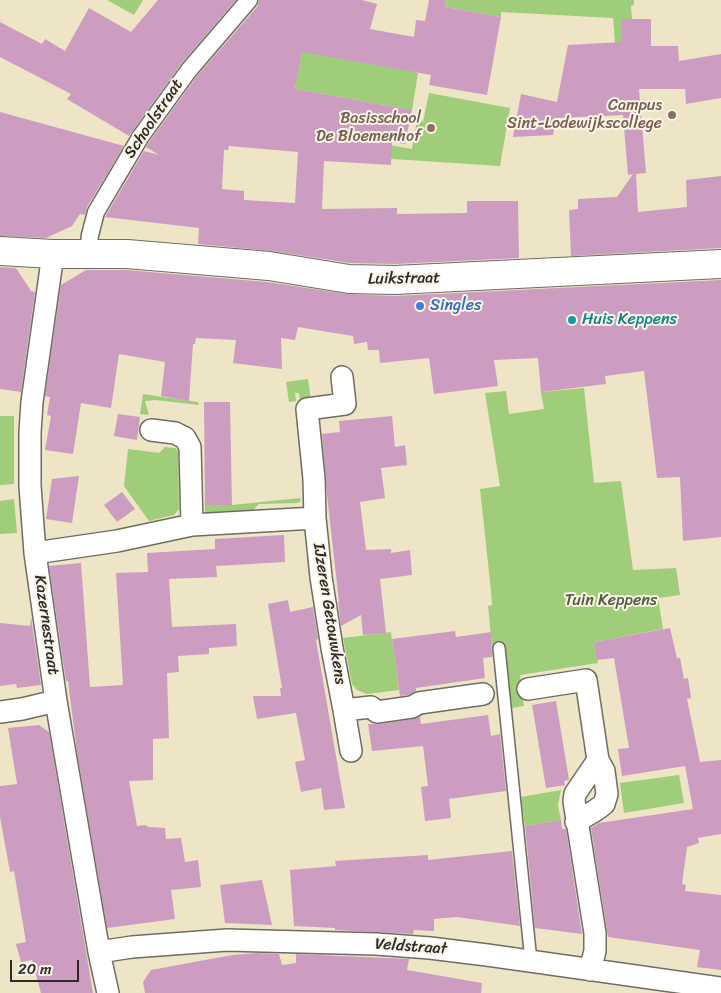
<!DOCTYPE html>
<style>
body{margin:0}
#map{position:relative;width:721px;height:993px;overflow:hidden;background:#ede5c5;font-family:Sriracha,sans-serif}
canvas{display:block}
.scale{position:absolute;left:10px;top:960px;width:69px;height:22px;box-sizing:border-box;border:2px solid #2b2b2b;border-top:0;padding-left:6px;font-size:15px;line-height:18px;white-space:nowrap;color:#2b2b2b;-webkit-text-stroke:4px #fcf5e5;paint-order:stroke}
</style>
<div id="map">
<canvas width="721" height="993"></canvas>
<div class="scale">20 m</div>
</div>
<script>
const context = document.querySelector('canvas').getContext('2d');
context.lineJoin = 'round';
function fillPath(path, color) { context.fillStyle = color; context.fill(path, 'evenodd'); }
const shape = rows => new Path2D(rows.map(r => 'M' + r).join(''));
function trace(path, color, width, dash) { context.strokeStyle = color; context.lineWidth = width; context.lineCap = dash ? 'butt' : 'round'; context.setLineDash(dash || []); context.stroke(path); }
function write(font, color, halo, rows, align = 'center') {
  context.font = font + ' Sriracha,sans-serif'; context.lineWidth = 4; context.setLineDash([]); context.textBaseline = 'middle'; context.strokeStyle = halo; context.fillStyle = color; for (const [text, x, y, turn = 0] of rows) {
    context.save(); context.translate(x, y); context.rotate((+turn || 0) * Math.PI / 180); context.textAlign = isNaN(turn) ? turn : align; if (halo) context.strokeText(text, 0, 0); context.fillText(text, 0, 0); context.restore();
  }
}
fillPath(shape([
 [107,0,143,0,134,15],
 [446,0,634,0,634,5,631,6,632,19,622,19,623,89,615,43,613,18,501,12,501,17,445,7],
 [304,41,418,73,412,110,295,89],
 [429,93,510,108,500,166,331,155,327,134,412,149,417,121,423,122],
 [308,379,311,400,300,401,299,393,295,393,296,401,289,402,286,382],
 [584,388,594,483,621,481,633,570,676,568,680,595,658,598,663,629,594,642,598,663,520,675,524,706,512,708,506,657,493,657,488,606,492,605,491,591,480,489,500,486,485,393,506,391,509,414,544,409,541,392],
 [143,394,198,402,199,405,155,400,145,401,149,415,140,414],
 [0,416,14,416,14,484,0,485],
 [165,447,175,448,178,451,179,509,174,515,149,521,124,486,128,449,159,453],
 [300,498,301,501,297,503,259,504,253,510,208,513,205,511,205,505,232,505],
 [14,499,17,533,0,534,0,501],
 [391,632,399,690,367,694,357,690,352,684,343,638],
 [679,775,684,803,624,813,620,783],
 [561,790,558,805,561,820,525,826,521,797]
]), '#a0cd7a');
fillPath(shape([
 [158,0,236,0,181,64,129,136,67,99,71,94,0,57,0,22,42,44,45,39,65,51,89,8,131,32],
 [259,0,362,0,377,4,370,29,414,37,416,20,425,21,429,0,446,0,445,7,501,17,487,95,429,85,431,75,302,52,295,89,412,110,405,144,392,142,391,165,324,161,322,209,397,208,397,214,467,213,467,201,518,201,519,258,395,264,350,263,271,251,198,244,199,228,105,217,144,151,159,155,146,147,149,142,197,76,257,7],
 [229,146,298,152,295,203,244,200,244,191,222,189,224,150,228,150],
 [622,19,651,19,651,46,678,46,679,61,721,54,721,98,686,104,685,89,639,89,646,173,636,174,638,212,687,207,686,180,721,176,721,248,571,256,569,210,578,209,578,199,617,197,633,174,628,175,623,115,557,118,553,135,513,137,521,94,557,102,568,45,622,42],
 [0,112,124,146,87,207,85,215,80,214,72,226,46,238,0,236],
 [0,267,16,268,31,291,35,292,21,392,0,389],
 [86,270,126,270,267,282,347,294,395,296,721,280,721,537,683,541,680,477,657,478,644,371,605,376,606,384,541,392,538,358,494,360,498,386,434,394,429,358,380,363,379,350,368,350,367,342,354,344,353,336,298,327,295,340,281,338,282,369,233,363,236,340,196,338,195,344,193,344,189,401,161,396,165,362,119,354,111,408,81,403,73,454,45,450,51,416,47,415,50,397,45,396,61,285],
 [204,402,230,402,232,505,205,505],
 [118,414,140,417,137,440,114,436],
 [392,416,395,447,405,445,407,465,381,468,385,498,360,502,366,550,391,549,391,553,410,550,412,575,380,579,386,633,363,635,361,615,341,626,338,602,339,602,327,495,322,434,340,432,339,421],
 [79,476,72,523,46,519,52,479],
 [122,492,135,509,117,522,104,505],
 [284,535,285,562,216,566,217,577,169,579,172,627,236,624,237,646,209,648,209,654,178,656,179,672,167,673,169,738,153,739,153,780,129,781,137,826,146,825,148,827,165,828,166,839,181,838,185,862,198,860,201,887,171,890,175,919,107,928,77,752,68,681,66,681,49,566,81,563,90,687,123,685,116,573,148,572,147,553,215,549,215,539],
 [288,600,290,612,313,607,318,639,316,640,345,808,324,810,321,788,301,792,295,762,305,760,296,713,257,719,253,696,281,696,280,688,282,688,268,604],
 [31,617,41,685,17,688,16,684,0,686,0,623,30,626],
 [670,628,677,658,680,658,684,679,688,678,691,698,687,699,700,762,721,760,721,834,698,838,699,843,687,847,682,884,686,885,685,891,721,895,721,970,697,967,700,950,608,937,591,828,599,823,693,809,685,766,622,776,618,749,629,748,614,658,597,660,594,642],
 [455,631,456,637,491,632,492,657,483,658,485,678,416,688,416,691,408,695,400,696,392,639],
 [556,701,569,780,564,781,565,785,546,788,532,705],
 [488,715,491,736,500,734,506,791,449,799,451,818,425,821,421,787,428,786,423,746,372,751,368,724,379,724,414,719,420,717,421,724],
 [39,725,49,732,93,993,41,993,32,960,21,962,16,944,26,942,14,871,10,872,0,817,0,786,17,784,8,728],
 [561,820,562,829,566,829,582,934,535,928,525,826],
 [512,851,520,926,457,917,434,919,434,931,414,930,413,934,335,930,335,928,294,926,290,870,336,866,335,861,428,855,428,860],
 [262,880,272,925,225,923,220,885],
 [257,953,279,954,282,965,296,963,296,954,409,959,407,970,482,983,481,993,145,993,143,982,151,970,232,955]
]), '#cc9dc1');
const service = shape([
 [499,648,531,961]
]);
const pedestrian = shape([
 [88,254,90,235,96,212,141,136,189,70,249,0]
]);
const minor = shape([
 [53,254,32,402,30,432,30,486,35,553,56,701,99,952,108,993],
 [342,377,345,404,307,409,314,479,315,518,321,577,332,648,344,710,371,707,377,712,412,707,419,703,483,694],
 [151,430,175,433,185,438,190,447,192,525],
 [35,553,117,541,192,525,315,518],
 [528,689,586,680,598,760,604,771,607,794,604,804,596,810,576,822],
 [344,710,351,751],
 [0,712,22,709,56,701],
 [99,952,132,947,227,940,376,944,430,948,487,955,721,988],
 [590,970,595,951,595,933,574,801,575,794,598,760]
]);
const tertiary = shape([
 [0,251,53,254,127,254,269,266,349,279,395,280,721,264]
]);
trace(service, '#6f6c61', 14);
trace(pedestrian, '#6f6c61', 19);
trace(minor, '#6f6c61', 24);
trace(tertiary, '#6f6c61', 30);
trace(service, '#fff', 11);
trace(pedestrian, '#fff', 16);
trace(minor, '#fff', 21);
trace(tertiary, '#fff', 28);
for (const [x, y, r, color] of [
 [672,115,5,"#8d6e63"],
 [431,128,5,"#8d6e63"],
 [420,306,5,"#3f7fe0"],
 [572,320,5,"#0f9aa8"]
]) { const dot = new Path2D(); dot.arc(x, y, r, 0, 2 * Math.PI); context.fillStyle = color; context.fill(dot); trace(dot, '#fcf5e5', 2); }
write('16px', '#785e54', '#fcf5e5', [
 ["Campus",662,106],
 ["Sint-Lodewijkscollege",662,124],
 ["Basisschool",421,119],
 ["De Bloemenhof",421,137]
], 'right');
write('16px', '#2b2b2b', '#fcf5e5', [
 ["Schoolstraat",154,119,-56],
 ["Luikstraat",404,279,-1],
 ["IJzeren Getouwkens",329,614,81],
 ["Kazernestraat",46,625,82],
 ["Veldstraat",411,947,4]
]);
write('16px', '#366cbe', '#fcf5e5', [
 ["Singles",430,306]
], 'left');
write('16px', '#0d838f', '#fcf5e5', [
 ["Huis Keppens",582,320]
], 'left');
write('16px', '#4e5c43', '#fcf5e5', [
 ["Tuin Keppens",611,601]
]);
</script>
